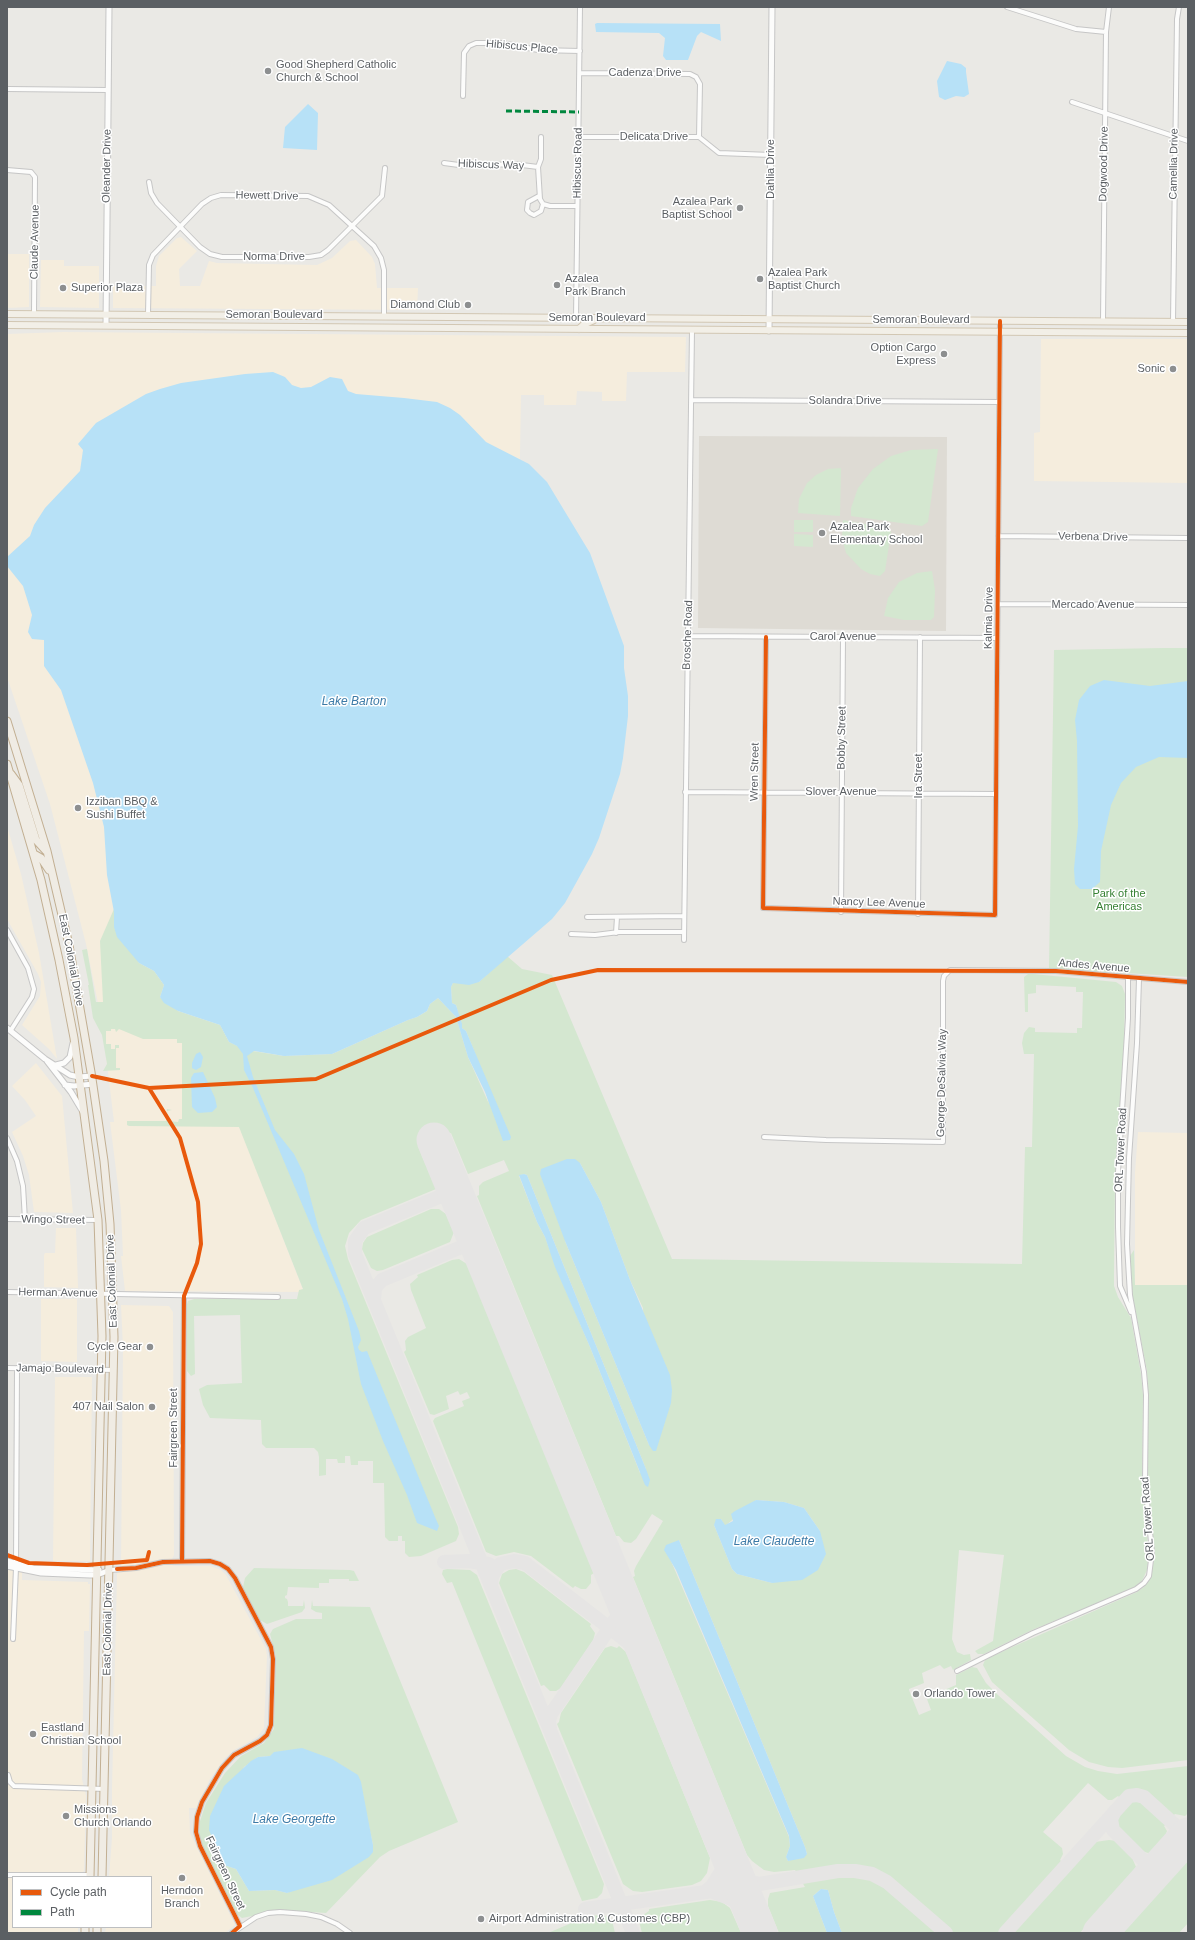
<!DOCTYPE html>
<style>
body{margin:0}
#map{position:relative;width:1195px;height:1940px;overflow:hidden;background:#eae9e5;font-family:Helvetica,sans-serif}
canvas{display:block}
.frame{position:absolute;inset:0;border:8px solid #5b5f63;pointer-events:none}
.legend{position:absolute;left:12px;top:1876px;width:140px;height:52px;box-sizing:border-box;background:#fff;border:1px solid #bdbfc1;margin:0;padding:5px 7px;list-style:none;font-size:12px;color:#5b5f63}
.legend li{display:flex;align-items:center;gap:8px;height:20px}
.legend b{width:20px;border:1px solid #bdbfc1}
</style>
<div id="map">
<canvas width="1195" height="1940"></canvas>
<div class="frame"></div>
<ul class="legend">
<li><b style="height:5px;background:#e8590c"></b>Cycle path</li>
<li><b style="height:5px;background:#00873e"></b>Path</li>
</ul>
</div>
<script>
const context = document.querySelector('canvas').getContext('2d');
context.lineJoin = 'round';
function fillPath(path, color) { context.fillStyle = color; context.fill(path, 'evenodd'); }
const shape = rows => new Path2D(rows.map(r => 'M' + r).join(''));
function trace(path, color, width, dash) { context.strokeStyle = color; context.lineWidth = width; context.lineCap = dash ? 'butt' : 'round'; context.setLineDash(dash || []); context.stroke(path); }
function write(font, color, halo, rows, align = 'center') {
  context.font = font + ' Helvetica,sans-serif'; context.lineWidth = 3; context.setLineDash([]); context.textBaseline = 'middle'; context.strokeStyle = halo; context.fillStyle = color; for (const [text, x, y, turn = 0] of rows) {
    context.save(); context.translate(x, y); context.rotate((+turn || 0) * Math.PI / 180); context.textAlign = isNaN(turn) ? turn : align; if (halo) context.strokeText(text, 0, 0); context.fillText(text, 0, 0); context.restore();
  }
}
fillPath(shape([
 [181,237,197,251,179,269,180,286,200,286,209,261,217,263,317,265,332,258,350,241,356,240,372,257,375,264,377,288,418,288,417,310,113,308,113,286,156,286,156,266,159,256,177,238],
 [7,254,29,254,29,307,7,308],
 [41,260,64,260,64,266,99,266,99,308,40,307],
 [63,332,686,337,685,372,627,372,626,401,602,401,602,392,577,391,576,405,544,405,544,395,521,395,517,633,238,1123,304,1292,125,1291,121,1256,123,1256,121,1210,110,1122,114,1122,102,1023,86,944,50,804,7,677,7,334],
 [1041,339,1188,339,1188,483,1034,481,1034,433,1040,432],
 [7,826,21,874,39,953,57,1059,49,1049,22,1025,40,996,41,982,38,974,7,919],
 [36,1063,62,1096,73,1213,34,1212,29,1175,23,1156,12,1132,36,1116,25,1100,12,1086],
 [1138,1132,1188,1133,1188,1285,1135,1285,1135,1173],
 [56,1228,76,1228,78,1288,44,1287,44,1255,45,1253,55,1253],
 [41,1299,77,1299,77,1362,41,1361],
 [121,1305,169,1306,173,1312,174,1555,171,1561,121,1568,123,1348],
 [55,1377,92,1377,90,1561,53,1561],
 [168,1564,175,1566,210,1566,221,1570,226,1575,266,1649,267,1656,264,1728,257,1737,234,1750,225,1758,210,1779,196,1808,189,1808,190,1833,235,1925,225,1933,105,1933,106,1927,151,1927,151,1877,109,1877,112,1838,112,1789,117,1574,118,1572,133,1571],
 [7,1570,22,1571,22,1580,88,1582,88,1584,90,1584,89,1631,84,1631,82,1779,86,1796,84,1870,81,1877,13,1877,13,1927,78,1927,78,1933,7,1933]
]), '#f5eddd');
fillPath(shape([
 [699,436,947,437,946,631,698,628]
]), '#dedbd4');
fillPath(shape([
 [938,449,928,522,922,526,851,516,851,508,858,488,873,469,891,456,911,450],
 [841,468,840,516,798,513,799,499,807,483,816,475,828,469],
 [794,520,813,520,813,532,794,532],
 [843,520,888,528,891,532,885,571,880,576,870,574,861,569,846,553,842,538],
 [794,534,813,535,813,547,794,546],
 [932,571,935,590,934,617,931,620,904,620,884,616,888,598,899,582,917,573],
 [1163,648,1188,648,1188,977,1049,968,1054,650],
 [114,909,139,963,154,971,164,985,160,997,178,1011,220,1025,229,1042,246,1050,284,1056,332,1054,408,1020,417,1017,427,1011,430,1004,438,998,456,1017,468,1057,489,1104,475,1053,466,1031,462,1028,456,1005,452,1003,451,987,453,983,479,982,507,956,522,969,552,975,672,1259,1022,1264,1025,1147,1032,1147,1034,1054,1024,1054,1022,1043,1024,1033,1029,1027,1035,1028,1035,1032,1077,1033,1077,1028,1082,1028,1083,992,1076,992,1076,987,1036,985,1036,993,1028,994,1028,1012,1025,1012,1024,977,1028,974,1033,974,1116,982,1122,986,1125,994,1124,1053,1115,1178,1114,1275,1114,1286,1118,1297,1131,1318,1141,1374,1143,1394,1142,1487,1149,1554,1147,1570,1142,1581,1132,1589,1032,1630,984,1654,978,1654,975,1651,993,1641,1004,1555,959,1550,952,1639,957,1652,964,1655,970,1654,971,1660,953,1670,951,1666,944,1669,940,1665,922,1673,924,1683,909,1689,909,1690,919,1715,931,1710,927,1699,935,1696,935,1694,956,1685,956,1675,972,1667,977,1668,986,1683,998,1695,1066,1756,1085,1767,1098,1771,1117,1774,1188,1766,1188,1813,1185,1816,1175,1814,1173,1816,1149,1794,1138,1790,1128,1792,1120,1798,1118,1796,1112,1800,1108,1800,1088,1783,1043,1832,1062,1848,1063,1854,1060,1860,1062,1862,999,1933,952,1933,899,1885,886,1876,873,1870,846,1867,797,1873,795,1870,774,1872,764,1870,752,1861,747,1855,633,1577,635,1576,634,1571,636,1566,663,1521,652,1514,636,1539,631,1543,624,1542,619,1536,616,1536,477,1196,479,1195,479,1186,483,1182,509,1171,504,1160,468,1174,451,1133,418,1146,436,1189,361,1220,349,1233,345,1246,348,1259,458,1527,459,1534,456,1541,421,1556,409,1557,405,1553,405,1541,402,1541,402,1536,398,1536,398,1541,389,1541,385,1537,384,1483,373,1483,373,1461,358,1461,358,1465,351,1465,350,1456,345,1456,345,1463,338,1463,337,1459,326,1459,326,1475,319,1476,319,1457,318,1452,314,1448,266,1448,262,1444,261,1420,210,1418,203,1405,199,1389,207,1385,242,1383,240,1315,194,1316,195,1374,191,1376,187,1371,187,1304,188,1301,194,1299,297,1299,299,1290,303,1289,239,1127,129,1126,127,1125,127,1121,166,1121,167,1109,172,1110,167,1111,168,1121,178,1122,179,1119,182,1119,182,1043,177,1043,177,1039,143,1039,119,1029,116,1032,115,1029,111,1029,111,1031,106,1031,106,1044,111,1044,111,1049,115,1049,115,1045,119,1045,119,1048,116,1048,116,1068,120,1068,120,1070,103,1071,107,1064,102,1035,93,1018,88,985,89,985,82,950,87,949,96,1002,103,1002,100,941],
 [580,1163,601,1202,630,1280,643,1308,649,1445,565,1241],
 [524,1174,527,1175,646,1469,640,1473,590,1347,556,1267,545,1237,537,1222,519,1176],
 [756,1500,784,1502,804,1508,820,1531,772,1583,737,1574,732,1569,714,1525,721,1519,725,1526],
 [679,1540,805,1847,807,1854,788,1861,786,1857,790,1846,789,1837,668,1554],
 [431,1209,439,1209,446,1214,454,1232,450,1242,383,1270,377,1271,371,1268,362,1249,363,1243,367,1237],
 [1134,1250,1135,1285,1188,1285,1188,1760,1122,1768,1108,1767,1089,1762,1069,1750,992,1682,983,1665,985,1660,1010,1648,1137,1592,1144,1587,1150,1578,1155,1556,1147,1483,1148,1399,1147,1371,1131,1288,1130,1256],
 [459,1259,467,1264,594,1573,591,1575,591,1583,586,1589,581,1589,575,1586,573,1588,531,1556,514,1552,496,1556,486,1552,433,1421,435,1418,464,1406,462,1401,470,1398,467,1392,460,1395,458,1391,446,1396,449,1409,434,1415,430,1414,404,1352,406,1350,405,1341,408,1337,426,1328,411,1290,410,1284,418,1277,417,1275,452,1260],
 [254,1568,350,1570,354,1571,359,1581,349,1581,349,1579,329,1579,329,1583,319,1583,319,1588,288,1587,287,1595,285,1596,285,1598,287,1599,288,1602,288,1606,303,1606,304,1600,305,1608,302,1612,267,1624,260,1620,243,1587,245,1578],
 [447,1569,470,1570,477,1575,604,1884,602,1893,597,1898,582,1901,452,1582,447,1583,442,1574,443,1570],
 [516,1569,524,1572,591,1624,590,1626,595,1633,593,1641,561,1688,556,1691,550,1691,544,1685,541,1686,501,1588,499,1583,502,1574,509,1570],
 [312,1600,313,1606,370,1607,458,1822,389,1851,380,1857,326,1913,282,1910,242,1918,235,1913,203,1848,199,1832,200,1821,206,1803,225,1773,241,1756,264,1743,274,1729,276,1656,270,1634,273,1629,296,1619,322,1619,322,1613,316,1612,311,1609],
 [270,1756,367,1817,373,1845,287,1893,275,1890,249,1891,236,1869,224,1865,213,1841,244,1767,258,1757],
 [611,1646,617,1648,619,1646,626,1652,710,1858,707,1873,701,1881,692,1885,642,1892,633,1891,623,1884,557,1724,559,1722,561,1713,605,1648],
 [1138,1799,1146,1804,1167,1823,1164,1826,1167,1831,1164,1839,1151,1854,1142,1851,1118,1830,1115,1824,1117,1815,1127,1803],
 [1109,1840,1117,1841,1136,1858,1133,1860,1136,1867,1126,1881,1080,1933,1011,1933,1089,1846,1095,1842],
 [1188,1857,1188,1923,1179,1933,1119,1933],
 [853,1875,873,1880,887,1887,939,1933,842,1933,834,1912,828,1890,821,1889,813,1896,827,1933,779,1933,768,1906,768,1899,770,1893,805,1887,802,1882],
 [710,1900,722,1902,730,1908,741,1933,642,1933,639,1921,643,1915,649,1911,649,1909],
 [603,1915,612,1920,615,1933,548,1933,588,1916]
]), '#d4e7d0');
fillPath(shape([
 [597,23,720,24,721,41,701,32,697,36,688,60,666,60,663,56,665,38,659,33,596,32,595,24],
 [947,61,961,64,966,68,966,72,969,94,964,97,956,96,945,100,939,97,937,81],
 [308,104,318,113,317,150,283,148,285,127],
 [273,372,285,377,292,385,301,388,311,387,330,377,342,379,348,391,356,394,404,398,437,402,450,408,460,415,486,442,529,464,547,482,590,553,624,646,624,668,628,696,628,716,623,758,620,774,599,838,592,854,565,903,552,919,479,982,469,985,453,983,451,987,452,1003,456,1005,462,1024,462,1028,466,1031,511,1137,510,1140,503,1141,485,1092,468,1057,456,1017,438,998,430,1004,427,1011,417,1017,408,1020,332,1054,284,1056,254,1051,247,1056,253,1077,275,1130,294,1154,304,1174,319,1230,359,1331,361,1340,358,1347,359,1350,362,1352,367,1351,435,1517,439,1526,437,1531,417,1523,407,1495,383,1441,361,1384,348,1319,342,1299,253,1088,244,1070,243,1054,237,1046,229,1042,220,1025,178,1011,164,1003,160,997,164,985,154,971,139,963,117,937,114,927,114,912,107,875,104,827,93,783,61,690,44,666,44,640,32,639,28,632,32,615,23,586,7,566,7,557,30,536,34,525,45,508,80,471,83,450,78,444,96,423,146,394,160,389,181,383,245,374],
 [1104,680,1150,686,1188,681,1188,758,1159,757,1136,767,1121,783,1111,805,1101,851,1100,882,1092,889,1080,889,1075,884,1074,869,1078,826,1077,741,1075,720,1079,700,1090,686],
 [200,1052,203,1057,201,1067,196,1070,192,1068,192,1063,196,1054],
 [203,1072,215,1098,217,1107,212,1112,198,1113,192,1107,191,1078,194,1073],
 [567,1159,575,1159,580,1163,601,1202,630,1280,670,1375,672,1390,671,1403,656,1451,653,1451,649,1445,565,1241,540,1174,541,1169],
 [524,1174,527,1175,646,1469,650,1480,648,1487,645,1485,590,1347,555,1267,545,1237,537,1222,519,1175],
 [756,1500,784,1502,804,1508,820,1531,826,1554,818,1570,802,1580,772,1583,737,1574,732,1569,714,1525,716,1519,721,1519,725,1525,733,1521,731,1514,735,1511],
 [679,1540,805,1847,807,1854,804,1858,788,1861,786,1857,790,1846,789,1836,676,1570,664,1550,666,1545],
 [302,1748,332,1759,358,1775,361,1782,373,1845,373,1852,369,1857,332,1880,287,1893,275,1890,249,1891,236,1869,224,1865,209,1830,210,1816,224,1786,251,1761,258,1757,270,1756,274,1752],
 [821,1889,828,1890,834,1912,842,1933,827,1933,813,1896]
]), '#b7e1f7');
trace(shape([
 [456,1190,364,1228,355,1241,355,1254,633,1933],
 [374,1300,375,1288,382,1280,476,1241],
 [444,1562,468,1561,489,1564],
 [491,1587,492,1576,500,1564,514,1561,525,1563,638,1650,651,1667],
 [550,1729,549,1721,551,1714,619,1614,621,1601,617,1585],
 [1115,1811,1111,1819,1113,1830,1146,1863,1148,1873,1144,1883],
 [726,1851,740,1878,747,1883,756,1883],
 [705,1892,712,1886,724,1867,725,1848],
 [713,1892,739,1902,754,1920],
 [585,1909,741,1887,838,1871,855,1871,872,1874,887,1882,946,1933],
 [1005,1933,1129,1796,1137,1795,1144,1797,1176,1826,1179,1832,1179,1840,1172,1852]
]), '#e6e5e4', 14);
trace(shape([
 [434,1140,760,1933],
 [1100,1933,1188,1835]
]), '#e6e5e4', 35);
const minor = shape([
 [1007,7,1076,29,1106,32],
 [580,73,690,74,696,77,700,84,699,137],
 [7,89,108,90],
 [463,96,464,53,469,46,476,43,502,43,538,50,580,51],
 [1072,102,1188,141],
 [541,137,541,159,538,167,540,199,543,204,550,206,577,206],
 [579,137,699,137,719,153,771,155],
 [444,163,466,166,514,164,538,167],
 [7,170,31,172,35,177,34,314],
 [149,182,151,193,157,203,200,247,210,254,222,257,309,257,321,255,328,250,382,196,385,168],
 [539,196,528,202,527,210,530,213,534,215,541,211,543,204],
 [148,314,149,265,153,255,202,204,211,198,221,195,308,196,329,205,374,246,381,258,384,270,384,316],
 [576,318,580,7],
 [1103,321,1106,32,1109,7],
 [1173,322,1177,19,1179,7],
 [692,400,999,402],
 [998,536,1188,538],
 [998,604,1188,605],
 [689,636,997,638],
 [766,637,763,908,995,915,1000,321],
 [685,792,996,794],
 [841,912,843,637],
 [918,914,920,637],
 [587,917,684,916],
 [7,930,28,968,34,989,32,997,11,1030],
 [616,933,617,917],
 [571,934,595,935,619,932,684,932],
 [684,940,692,330],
 [1128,978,1128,1018,1118,1172,1118,1227,1120,1286,1131,1312],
 [764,1137,826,1140,943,1142,943,981,944,976,950,970,1056,971,1188,982],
 [7,1138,17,1161,23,1186,25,1220],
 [7,1219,98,1220],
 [7,1292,278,1297],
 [7,1368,114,1370],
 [182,1561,184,1296],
 [110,1570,136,1568,163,1562,210,1561,220,1564,228,1569,235,1578,271,1647,273,1659,271,1725,267,1735,260,1741,234,1755,222,1768,202,1802,197,1817,196,1832,200,1846,240,1926],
 [13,1639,16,1568,17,1368],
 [957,1671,1033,1633,1136,1589,1144,1583,1149,1576,1152,1552,1145,1481,1146,1395,1144,1372,1130,1295,1127,1244,1129,1158,1137,1043,1139,979],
 [8,1775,10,1782,14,1786,105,1789],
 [7,1875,90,1875],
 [232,1933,256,1917,268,1913,280,1912,306,1914,321,1917,337,1924,350,1933]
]);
const tertiary = shape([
 [106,325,109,7],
 [769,331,772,7],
 [7,1028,45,1059,70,1075,79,1077,92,1076],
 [47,1061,71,1092,83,1112],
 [56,1065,64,1063,70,1057,73,1043],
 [65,1085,74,1086,93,1084],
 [7,1561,33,1568,99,1570],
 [7,1566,41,1573,90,1575,97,1575,110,1570]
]);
const primary = shape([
 [7,314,1188,322],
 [7,325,1188,333],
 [579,329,583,325,594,320]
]);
const trunk = shape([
 [7,721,47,851,69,945,91,1072,104,1161,110,1224,114,1337,102,1877],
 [7,764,41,880,59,960,74,1038,98,1220,102,1336,90,1877],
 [11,774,19,785,36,840,46,851],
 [34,854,41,858,49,870],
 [85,1933,85,1927],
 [97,1933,97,1927]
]);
trace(minor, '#c6c6c6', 6);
trace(tertiary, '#c6c6c6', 7);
trace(primary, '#d2c7b3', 8);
trace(trunk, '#c2af92', 9);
trace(minor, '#fcfcfb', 4);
trace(tertiary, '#fcfcfb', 5);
trace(primary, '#f2efe7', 6);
trace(trunk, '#f0ece4', 7);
trace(shape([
 [506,111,579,112]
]), '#00873e', 3, [6, 3]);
trace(shape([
 [766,637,763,908,995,915,1000,321],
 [92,1076,149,1088,316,1079,551,980,598,970,1056,971,1188,982],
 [149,1088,180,1138,198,1202,201,1244,197,1263,184,1296,182,1561],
 [7,1555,29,1563,87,1565,147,1560,149,1552],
 [117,1569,136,1568,163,1562,210,1561,220,1564,228,1569,235,1578,271,1647,273,1659,271,1725,267,1735,260,1741,234,1755,222,1768,202,1802,197,1817,196,1832,200,1846,240,1926,232,1933]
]), '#e8590c', 4);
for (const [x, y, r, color] of [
 [268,71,4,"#8d8f90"],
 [740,208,4,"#8d8f90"],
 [760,279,4,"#8d8f90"],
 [557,285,4,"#8d8f90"],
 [63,288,4,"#8d8f90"],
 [468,305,4,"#8d8f90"],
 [944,354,4,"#8d8f90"],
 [1173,369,4,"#8d8f90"],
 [822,533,4,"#8d8f90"],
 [78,808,4,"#8d8f90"],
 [150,1347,4,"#8d8f90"],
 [152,1407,4,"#8d8f90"],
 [916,1694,4,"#8d8f90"],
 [33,1734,4,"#8d8f90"],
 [66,1816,4,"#8d8f90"],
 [182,1878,4,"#8d8f90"],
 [481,1919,4,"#8d8f90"]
]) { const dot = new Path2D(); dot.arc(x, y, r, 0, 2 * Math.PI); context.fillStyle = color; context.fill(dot); trace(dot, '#fff', 1.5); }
write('11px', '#5b5f63', '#fff', [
 ["Hibiscus Place",522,47,5],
 ["Cadenza Drive",645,73],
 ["Delicata Drive",654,137],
 ["Hibiscus Road",578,163,-89],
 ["Dogwood Drive",1104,164,-89],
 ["Camellia Drive",1174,164,-89],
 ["Hibiscus Way",491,165,2],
 ["Oleander Drive",107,166,-89],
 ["Dahlia Drive",771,169,-90],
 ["Hewett Drive",267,196,1],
 ["Claude Avenue",35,242,-89],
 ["Norma Drive",274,257],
 ["Semoran Boulevard",274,315],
 ["Semoran Boulevard",597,318],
 ["Semoran Boulevard",921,320],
 ["Solandra Drive",845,401],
 ["Verbena Drive",1093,537,1],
 ["Mercado Avenue",1093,605],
 ["Kalmia Drive",989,618,-89],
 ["Brosche Road",688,635,-88],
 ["Carol Avenue",843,637],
 ["Bobby Street",842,738,-89],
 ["Wren Street",755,772,-89],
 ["Ira Street",919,776,-90],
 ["Slover Avenue",841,792],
 ["Nancy Lee Avenue",879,903,2],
 ["East Colonial Drive",71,960,79],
 ["Andes Avenue",1094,966,5],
 ["George DeSalvia Way",942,1083,-89],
 ["ORL Tower Road",1121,1150,-87],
 ["Wingo Street",53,1220,1],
 ["East Colonial Drive",112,1281,-92],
 ["Herman Avenue",58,1293,1],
 ["Jamajo Boulevard",60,1369,1],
 ["Fairgreen Street",174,1428,-90],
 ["ORL Tower Road",1148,1519,-94],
 ["East Colonial Drive",108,1629,-89],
 ["Fairgreen Street",225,1873,65]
]);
write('11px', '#5b5f63', '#fff', [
 ["Good Shepherd Catholic",276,65],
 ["Church & School",276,78],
 ["Azalea Park",732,202,"right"],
 ["Baptist School",732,215,"right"],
 ["Azalea Park",768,273],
 ["Baptist Church",768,286],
 ["Azalea",565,279],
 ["Park Branch",565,292],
 ["Superior Plaza",71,288],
 ["Diamond Club",460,305,"right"],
 ["Option Cargo",936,348,"right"],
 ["Express",936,361,"right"],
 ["Sonic",1165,369,"right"],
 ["Azalea Park",830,527],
 ["Elementary School",830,540],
 ["Izziban BBQ &",86,802],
 ["Sushi Buffet",86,815],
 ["Cycle Gear",142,1347,"right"],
 ["407 Nail Salon",144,1407,"right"],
 ["Orlando Tower",924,1694],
 ["Eastland",41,1728],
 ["Christian School",41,1741],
 ["Missions",74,1810],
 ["Church Orlando",74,1823],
 ["Herndon",182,1891,"center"],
 ["Branch",182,1904,"center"],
 ["Airport Administration & Customes (CBP)",489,1919]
], 'left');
write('11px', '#378134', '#fff', [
 ["Park of the",1119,894],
 ["Americas",1119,907]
]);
write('italic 12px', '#3c7aa7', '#fff', [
 ["Lake Barton",354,702],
 ["Lake Claudette",774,1542],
 ["Lake Georgette",294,1820]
]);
</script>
